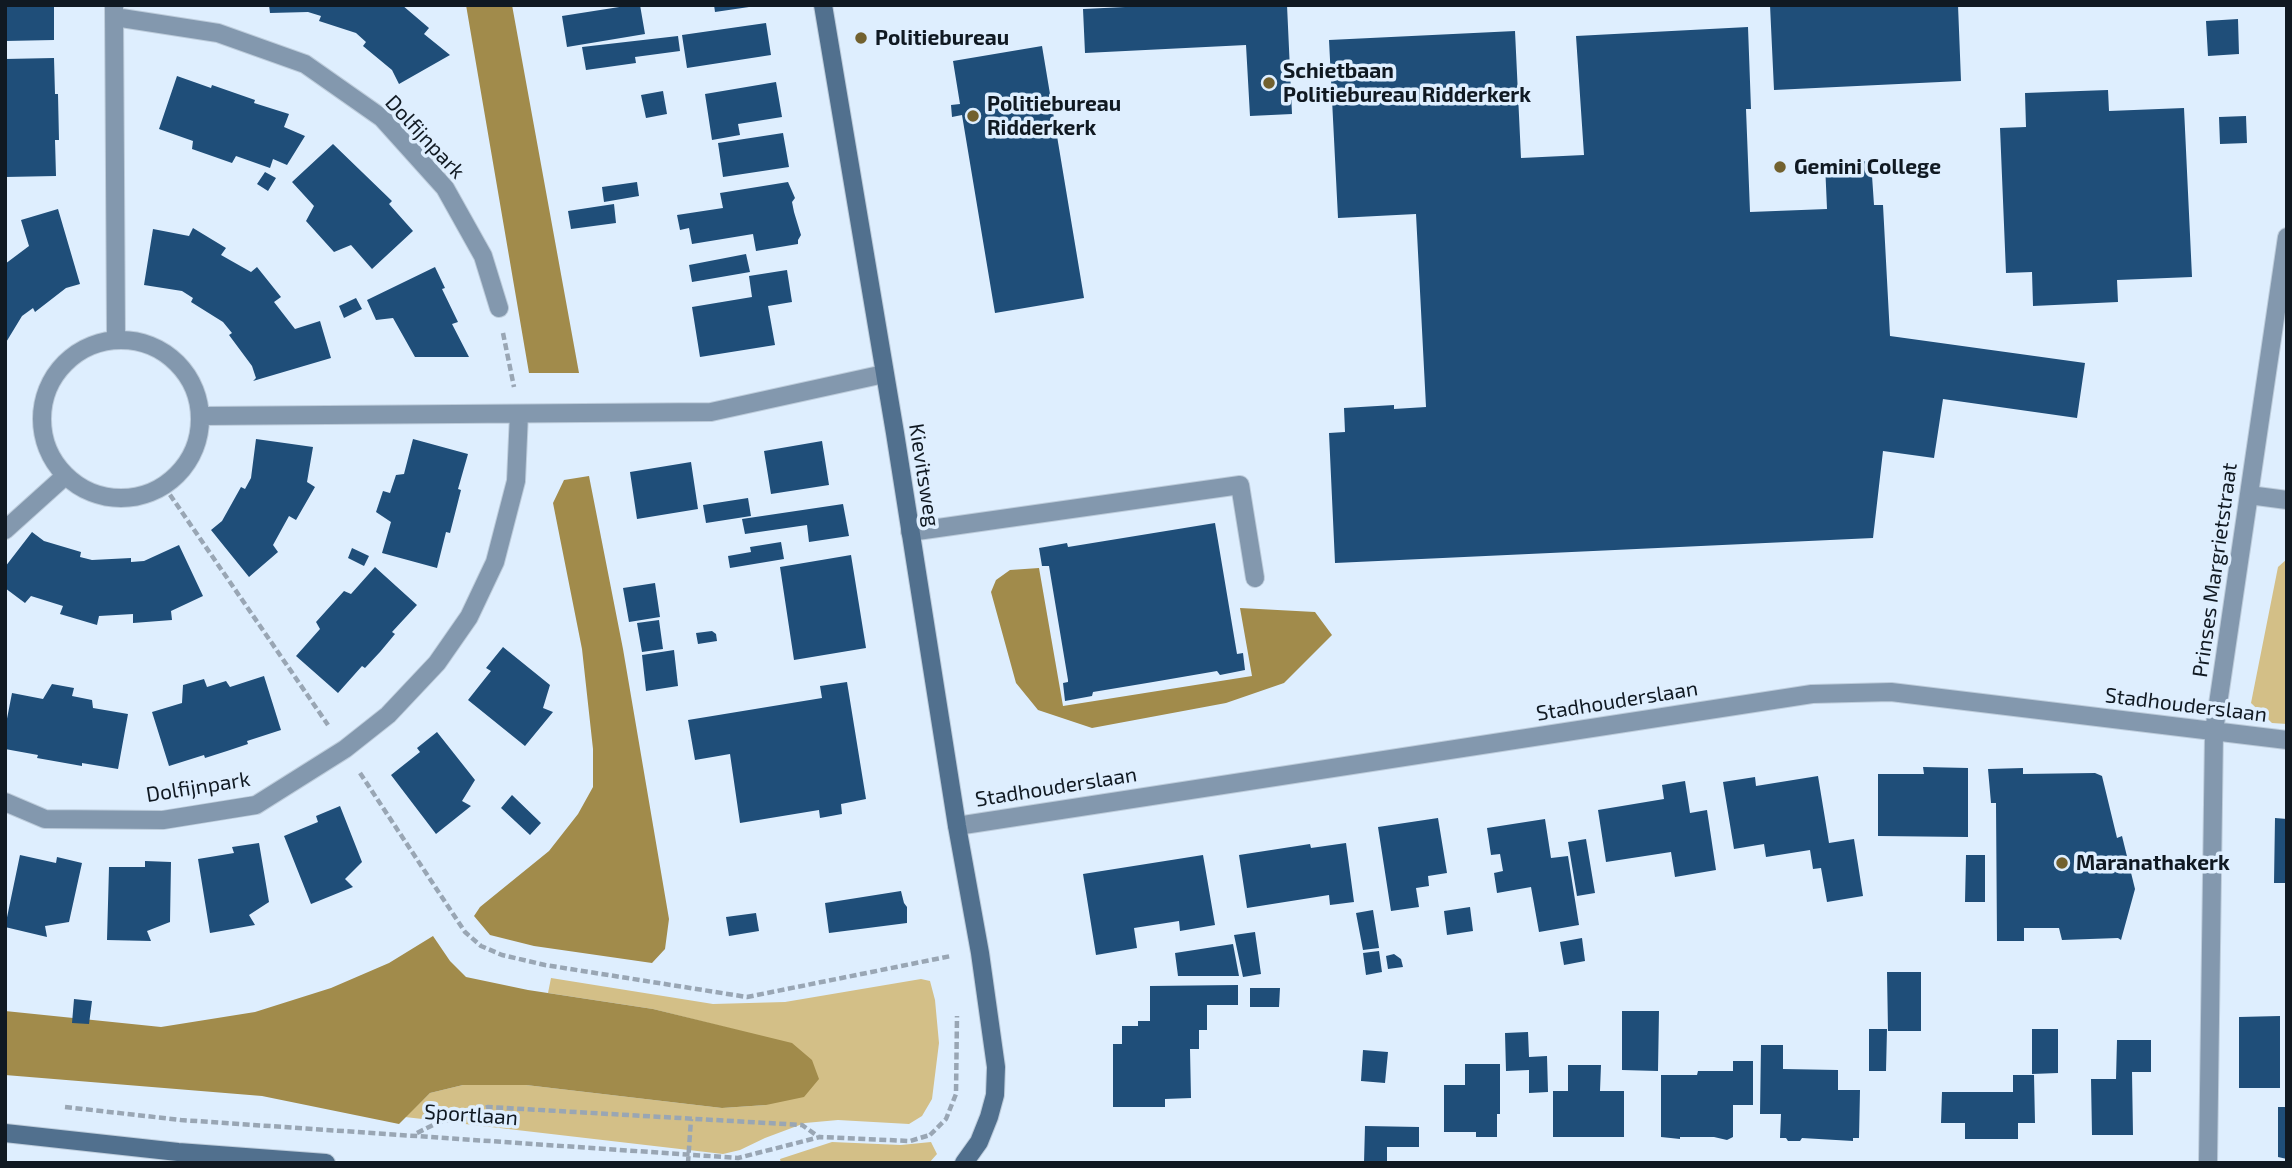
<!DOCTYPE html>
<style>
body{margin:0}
#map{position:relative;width:2292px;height:1168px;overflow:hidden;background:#deeefe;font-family:"Exo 2",sans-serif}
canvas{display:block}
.frame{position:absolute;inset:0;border:7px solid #101922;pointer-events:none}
</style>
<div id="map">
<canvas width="2292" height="1168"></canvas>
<div class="frame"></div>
</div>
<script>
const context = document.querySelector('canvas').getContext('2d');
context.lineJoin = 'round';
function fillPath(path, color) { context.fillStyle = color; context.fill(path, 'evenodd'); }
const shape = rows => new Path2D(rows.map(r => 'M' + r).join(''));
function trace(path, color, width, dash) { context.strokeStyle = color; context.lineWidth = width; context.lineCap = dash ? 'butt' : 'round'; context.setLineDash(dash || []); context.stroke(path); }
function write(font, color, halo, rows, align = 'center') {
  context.font = font + ' "Exo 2",sans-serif'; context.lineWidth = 7; context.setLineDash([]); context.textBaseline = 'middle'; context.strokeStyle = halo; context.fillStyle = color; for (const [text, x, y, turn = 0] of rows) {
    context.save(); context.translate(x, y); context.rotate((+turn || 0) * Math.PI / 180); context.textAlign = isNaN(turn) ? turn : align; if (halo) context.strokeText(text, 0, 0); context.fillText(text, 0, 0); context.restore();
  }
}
fillPath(shape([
 [2287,559,2287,724,2272,723,2251,703,2278,567],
 [551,978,713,1004,785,1002,921,979,930,981,935,1000,939,1043,932,1099,922,1116,909,1124,838,1120,805,1123,765,1138,740,1150,723,1154,405,1117,430,1093,463,1085,526,1085,722,1108,766,1105,744,1032,653,1009,548,993],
 [832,1142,901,1145,931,1142,937,1154,929,1163,781,1163,780,1159]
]), '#d3bf87');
fillPath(shape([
 [466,5,512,5,579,373,529,373],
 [589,476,623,649,669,919,665,949,652,963,534,946,490,935,474,916,480,907,549,851,578,814,593,787,593,749,582,649,553,503,564,480],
 [1039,568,1063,706,1252,676,1240,608,1315,612,1332,635,1284,683,1226,703,1092,728,1038,710,1016,683,991,592,996,580,1010,570],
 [433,936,450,961,466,977,528,990,653,1009,792,1043,812,1060,819,1079,804,1097,766,1105,722,1108,526,1085,463,1085,430,1093,399,1124,262,1096,5,1075,5,1011,161,1027,255,1012,331,988,389,963]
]), '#a18b4b');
fillPath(shape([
 [5,5,54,5,54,40,5,41],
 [269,5,402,5,429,28,424,34,450,55,399,84,392,70,363,46,366,42,356,33,319,21,321,16,308,12,270,13],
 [632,5,640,5,645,34,567,47,562,16],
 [714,5,749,5,749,7,715,12],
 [1167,5,1287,5,1292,114,1250,116,1246,45,1085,53,1083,9],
 [1770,5,1958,5,1961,81,1774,90],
 [2238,19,2239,54,2208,56,2206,21],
 [766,23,771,55,687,68,682,35],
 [1748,27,1751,109,1746,109,1750,212,1827,209,1825,163,1871,161,1874,205,1883,205,1890,336,2085,363,2077,418,1943,399,1934,458,1883,451,1873,538,1335,563,1329,433,1345,432,1344,408,1394,405,1394,409,1426,407,1416,214,1338,218,1329,40,1515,31,1521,158,1584,155,1576,36],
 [678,36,680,51,635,57,636,63,586,70,582,47],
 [1042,46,1084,298,995,313,962,115,952,117,951,105,960,104,953,61],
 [54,58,55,94,58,94,59,140,55,140,56,176,5,177,5,59],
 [177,76,211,88,212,85,255,100,254,103,289,114,284,127,305,136,287,165,273,159,270,168,236,156,232,163,192,149,193,141,159,129],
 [776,82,782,117,738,124,740,135,712,140,705,94],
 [2108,90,2109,111,2184,108,2192,277,2117,280,2118,302,2033,306,2032,272,2006,273,2000,128,2026,127,2025,93],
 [663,91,667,114,646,118,641,95],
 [2246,116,2247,143,2220,144,2219,117],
 [783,133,789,167,723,177,718,143],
 [333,144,392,201,389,204,413,231,372,269,351,245,334,252,306,221,314,206,292,182],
 [265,172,276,178,268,191,257,184],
 [637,182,639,196,604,202,602,187],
 [788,182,795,198,792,202,794,212,801,235,798,240,798,244,756,251,753,234,692,244,689,228,680,230,677,215,723,208,720,193],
 [614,204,616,223,571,229,568,211],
 [58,209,80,284,66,288,35,312,33,308,22,316,5,344,5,264,29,246,21,220],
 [193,228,226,248,221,255,251,272,257,267,281,297,274,302,295,329,320,321,331,358,253,381,256,378,252,366,229,335,232,333,223,322,191,302,193,298,182,291,144,285,153,229,189,236],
 [746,254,750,272,692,282,689,265],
 [435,267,445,288,442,289,458,322,452,324,469,357,415,357,393,318,376,320,367,300],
 [787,270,792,302,768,306,775,345,700,357,692,307,752,297,749,276],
 [356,298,362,309,344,318,339,306],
 [256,439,313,447,307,482,315,487,296,520,289,516,273,545,278,552,249,577,211,530,222,521,241,487,245,489,251,478],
 [413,439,468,454,458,489,461,490,450,533,446,532,437,568,382,553,391,522,376,512,383,491,390,493,396,475,404,474],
 [822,441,829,485,771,494,764,451],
 [691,462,698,509,637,519,630,472],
 [748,498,751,516,706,523,703,505],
 [843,504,849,536,809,542,807,525,745,534,742,519],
 [1215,523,1237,654,1243,653,1245,670,1220,675,1217,671,1153,682,1093,692,1092,696,1065,701,1063,683,1068,682,1068,680,1049,566,1042,566,1039,548,1067,543,1068,547],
 [32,532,44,541,81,552,80,557,92,560,131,558,131,562,144,561,179,545,203,596,171,611,172,620,133,623,133,614,99,616,97,625,60,614,63,606,31,596,25,603,5,588,5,567],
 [781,542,784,559,730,568,728,556,751,552,750,547],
 [352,548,369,556,364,566,348,558],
 [851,555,866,648,794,660,780,567],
 [375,567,417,605,392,632,395,634,380,652,365,668,362,666,338,693,296,656,320,629,316,622,344,591,351,594],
 [655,583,660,617,629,622,623,588],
 [659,620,663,649,642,652,637,623],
 [712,631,716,634,717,641,698,644,696,633],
 [503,647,550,685,543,708,553,712,525,746,468,700,491,671,486,668],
 [674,650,678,686,646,691,642,655],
 [264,676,281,730,247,741,248,744,227,751,205,758,204,755,169,766,152,712,182,703,183,685,204,679,207,687,226,681,230,687],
 [847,682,866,799,841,804,842,814,820,818,819,810,740,823,730,754,695,760,688,720,822,698,820,686],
 [52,684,74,688,72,696,92,700,93,708,128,714,118,769,82,763,82,766,37,758,38,755,5,749,5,729,12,693,43,699],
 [437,732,475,780,462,801,471,806,436,834,391,775,420,752,417,748],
 [1923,767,1968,768,1968,837,1878,836,1878,774,1924,774],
 [2023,768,2023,774,2095,773,2102,776,2117,838,2122,836,2135,889,2121,940,2118,938,2062,940,2059,928,2024,928,2024,941,1997,941,1996,803,1991,803,1988,769],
 [1818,776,1829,843,1854,839,1863,896,1827,902,1821,868,1813,869,1810,850,1766,857,1764,844,1734,849,1723,782,1755,777,1756,786],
 [1685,781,1690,813,1707,810,1716,870,1675,877,1671,852,1606,862,1598,810,1664,799,1662,785],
 [512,795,541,823,530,835,501,808],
 [340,806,362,862,345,879,353,887,311,904,284,836,318,822,316,816],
 [1438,818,1447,873,1428,876,1429,886,1416,888,1419,907,1391,911,1378,827],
 [2275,818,2287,819,2287,883,2274,883],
 [1545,819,1551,858,1568,856,1579,925,1539,932,1531,887,1497,893,1494,873,1503,871,1500,854,1491,855,1487,828],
 [1586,839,1595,893,1577,896,1568,842],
 [259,843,269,902,249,915,255,925,210,933,198,859,234,853,232,847],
 [1346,843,1354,902,1330,905,1329,895,1247,908,1239,855,1310,844,1311,848],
 [20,855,56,863,57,857,82,863,69,922,45,926,47,937,5,927],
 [1203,855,1215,925,1180,931,1179,921,1134,928,1137,948,1096,955,1083,874],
 [1966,855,1985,855,1985,902,1965,902],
 [145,861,171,862,170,922,147,931,151,941,107,940,109,867,145,867],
 [901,891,904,903,907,907,907,923,829,933,825,903],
 [1470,907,1473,931,1447,935,1444,911],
 [1373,910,1379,948,1363,950,1356,913],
 [756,913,759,931,729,936,726,917],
 [1255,932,1261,974,1243,977,1234,935],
 [1582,938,1585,961,1564,965,1560,942],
 [1233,944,1239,976,1178,976,1175,953],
 [1379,951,1382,972,1366,975,1363,953],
 [1394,954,1401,959,1403,967,1388,969,1386,956],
 [1887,972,1921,972,1921,1031,1888,1031],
 [1238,985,1238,1005,1207,1005,1207,1030,1199,1030,1199,1049,1190,1049,1191,1098,1165,1099,1165,1107,1113,1107,1113,1044,1122,1044,1122,1026,1138,1026,1138,1021,1150,1021,1150,986],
 [1250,988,1280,988,1279,1007,1250,1007],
 [74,999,92,1001,89,1024,72,1023],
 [1622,1011,1659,1011,1658,1071,1622,1070],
 [2280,1016,2280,1088,2239,1088,2239,1017],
 [1869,1029,1887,1029,1886,1071,1869,1071],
 [2032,1029,2058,1029,2058,1073,2032,1074],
 [1528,1032,1529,1057,1547,1056,1548,1092,1529,1093,1529,1070,1506,1071,1505,1033],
 [2117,1040,2151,1040,2151,1072,2132,1072,2133,1135,2092,1135,2091,1079,2116,1079],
 [1761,1045,1783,1045,1783,1069,1838,1070,1838,1090,1860,1090,1859,1138,1853,1138,1853,1141,1802,1138,1800,1141,1788,1141,1786,1138,1780,1138,1781,1114,1760,1114],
 [1363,1050,1388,1052,1385,1083,1361,1081],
 [1733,1061,1753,1061,1753,1105,1733,1105,1733,1137,1727,1140,1714,1137,1680,1137,1680,1139,1661,1137,1661,1075,1697,1075,1698,1071,1733,1071],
 [1465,1064,1500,1064,1500,1114,1497,1114,1497,1137,1476,1137,1476,1132,1444,1132,1444,1085,1465,1085],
 [1568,1065,1601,1065,1600,1091,1624,1091,1624,1137,1553,1137,1553,1091,1568,1091],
 [2013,1075,2034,1075,2035,1123,2018,1123,2018,1139,1965,1139,1965,1123,1941,1123,1942,1092,2013,1092],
 [2278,1107,2287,1107,2287,1159,2278,1157],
 [1365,1126,1419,1127,1419,1147,1387,1147,1387,1163,1364,1163]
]), '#1f4e79');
const lane = shape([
 [910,532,1240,485,1255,578]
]);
const street = shape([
 [114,7,116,340],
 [115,17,218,33,305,64,382,118,445,188,483,256,499,308],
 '42 419a79 79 0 1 1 158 0a79 79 0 1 1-158 0Z',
 [200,416,711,412,884,374],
 [2249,495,2287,500],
 [5,530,65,476],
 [5,802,45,819,163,820,256,805,345,749,388,715,437,663,469,617,495,562,516,481,519,414],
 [957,826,1812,694,1891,692,2287,740],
 [2208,1163,2214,731,2287,237]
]);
const secondary = shape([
 [823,5,895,433,957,826,980,953,996,1067,995,1095,989,1117,979,1142,964,1163],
 [5,1133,178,1152,326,1163]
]);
trace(lane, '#bdccdb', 20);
trace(street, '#bdccdb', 20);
trace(secondary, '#bdccdb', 20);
trace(shape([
 [503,333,514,387],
 [164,486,328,725],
 [360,773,465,932,481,946,502,955,545,965,747,997,951,956],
 [65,1107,181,1120,738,1158,820,1137,910,1141,930,1135],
 [417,1133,435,1124,488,1107,802,1125,819,1137],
 [930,1135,946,1119,956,1094,957,1016],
 [688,1163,691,1119]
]), '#99a6b4', 4.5, [7, 3.5]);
trace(lane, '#8398ae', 18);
trace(street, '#8398ae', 18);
trace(secondary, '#51708e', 18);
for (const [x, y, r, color] of [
 [861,38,7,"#72612f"],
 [1269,83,7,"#72612f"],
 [973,116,7,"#72612f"],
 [1780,167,7,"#72612f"],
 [2062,863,7,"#72612f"]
]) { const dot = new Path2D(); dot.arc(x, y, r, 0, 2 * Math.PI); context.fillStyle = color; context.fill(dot); trace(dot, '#deeefe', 2.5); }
write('bold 21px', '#101922', '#deeefe', [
 ["Politiebureau",875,38],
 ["Schietbaan",1283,71],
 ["Politiebureau Ridderkerk",1283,95],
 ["Politiebureau",987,104],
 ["Ridderkerk",987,128],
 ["Gemini College",1794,167],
 ["Maranathakerk",2076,863]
], 'left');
write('21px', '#101922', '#deeefe', [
 ["Dolfijnpark",425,137,47],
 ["Kievitsweg",924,475,81],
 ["Prinses Margrietstraat",2215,570,-82],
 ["Stadhouderslaan",1617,701,-9],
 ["Stadhouderslaan",2186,705,7],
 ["Dolfijnpark",198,787,-9],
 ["Stadhouderslaan",1056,787,-9],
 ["Sportlaan",471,1115,4]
]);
</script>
